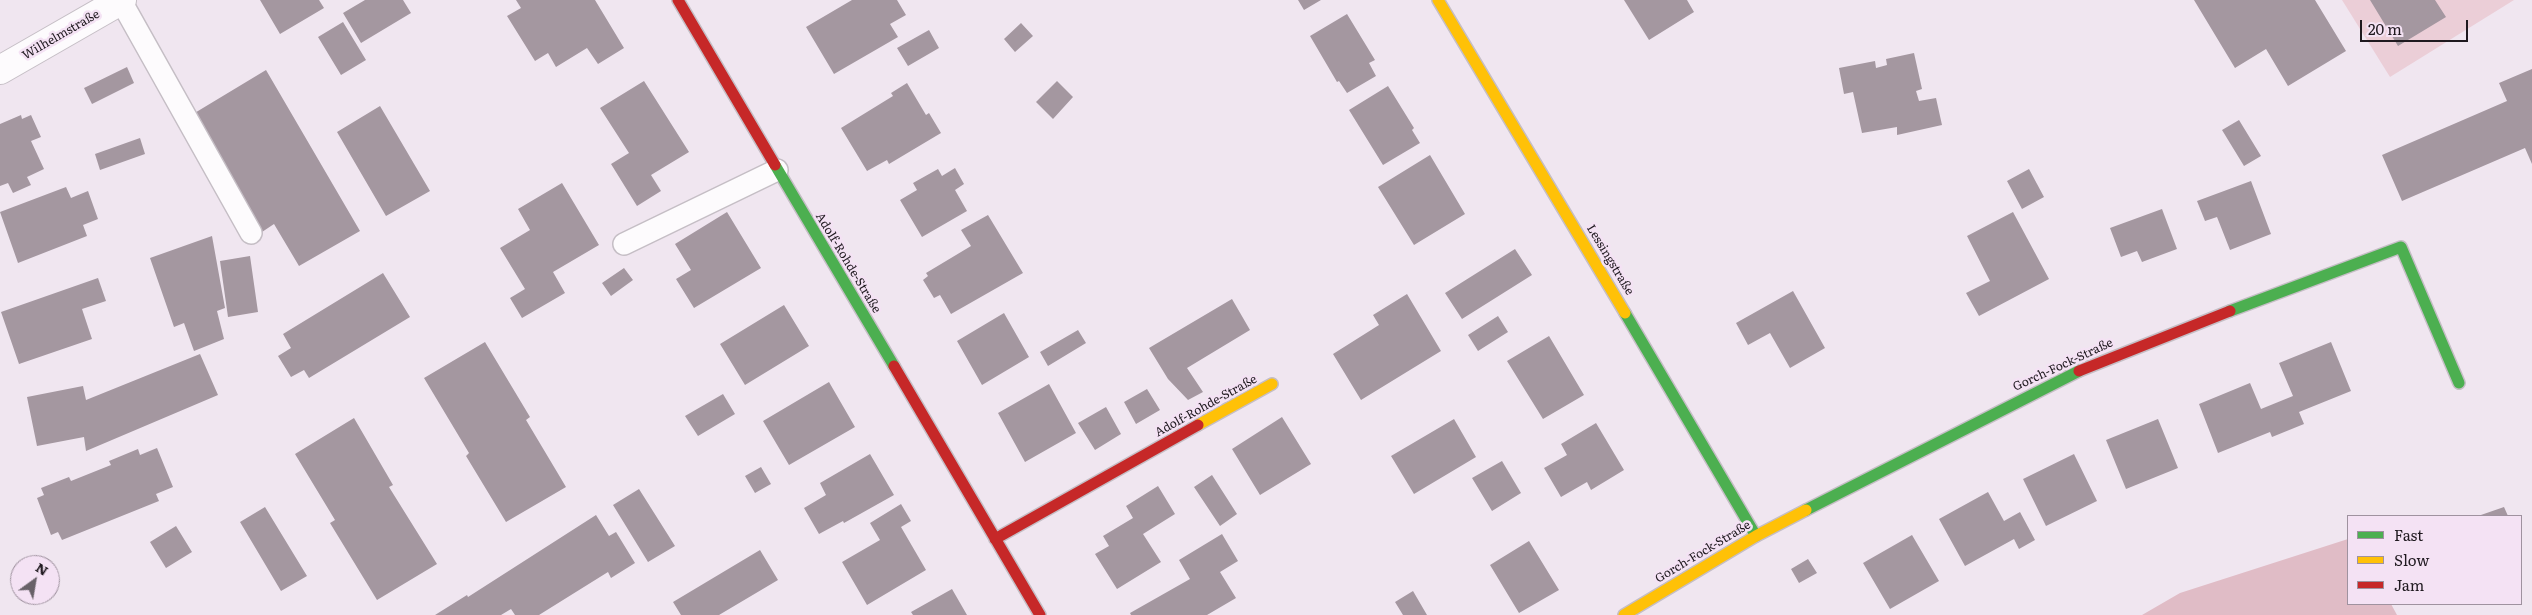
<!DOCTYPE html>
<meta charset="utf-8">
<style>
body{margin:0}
#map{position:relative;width:2532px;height:615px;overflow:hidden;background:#f0e6f0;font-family:Literata,serif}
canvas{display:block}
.legend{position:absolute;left:2347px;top:515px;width:175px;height:90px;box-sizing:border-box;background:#f4e2f4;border:1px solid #9f929f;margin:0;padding:6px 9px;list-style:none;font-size:15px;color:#1f191f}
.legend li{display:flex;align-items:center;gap:10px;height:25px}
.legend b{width:25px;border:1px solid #9f929f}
.north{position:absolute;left:10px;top:555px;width:50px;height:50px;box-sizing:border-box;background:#f4e2f4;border:1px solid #9f929f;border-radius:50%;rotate:32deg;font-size:14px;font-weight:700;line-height:20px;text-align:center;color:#1f191f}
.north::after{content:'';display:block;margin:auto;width:18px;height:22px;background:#686168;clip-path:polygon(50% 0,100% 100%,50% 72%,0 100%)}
.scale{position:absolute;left:2360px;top:20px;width:108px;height:22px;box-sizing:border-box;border:2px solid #1f191f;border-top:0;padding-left:6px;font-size:15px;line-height:18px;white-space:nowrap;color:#1f191f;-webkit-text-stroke:4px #f4e2f4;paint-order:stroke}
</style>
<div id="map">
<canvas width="2532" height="615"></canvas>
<ul class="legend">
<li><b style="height:6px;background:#4caf50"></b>Fast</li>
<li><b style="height:6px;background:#ffc107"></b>Slow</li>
<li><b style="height:6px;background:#c62828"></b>Jam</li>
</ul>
<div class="north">N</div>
<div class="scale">20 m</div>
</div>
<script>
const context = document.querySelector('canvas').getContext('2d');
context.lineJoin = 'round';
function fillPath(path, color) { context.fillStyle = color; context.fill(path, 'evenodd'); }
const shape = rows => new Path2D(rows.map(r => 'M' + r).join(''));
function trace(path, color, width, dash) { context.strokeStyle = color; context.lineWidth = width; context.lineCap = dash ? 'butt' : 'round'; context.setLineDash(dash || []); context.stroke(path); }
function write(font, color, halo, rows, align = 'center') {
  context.font = font + ' Literata,serif'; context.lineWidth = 5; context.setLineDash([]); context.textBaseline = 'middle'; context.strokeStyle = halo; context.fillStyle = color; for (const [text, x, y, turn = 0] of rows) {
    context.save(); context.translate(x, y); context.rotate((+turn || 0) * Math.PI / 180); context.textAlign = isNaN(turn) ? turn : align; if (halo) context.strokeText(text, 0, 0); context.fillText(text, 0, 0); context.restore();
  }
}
fillPath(shape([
 [2342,0,2514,0,2390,77]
]), '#ebced7');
fillPath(shape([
 [2348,539,2348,604,2391,604,2397,615,2142,615,2180,593]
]), '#e0bcc6');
fillPath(shape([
 [260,0,319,0,324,8,280,34],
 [365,0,403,0,411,13,361,43,343,13],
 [516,0,595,0,624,48,598,64,587,48,556,67,548,53,535,61,507,16,521,8],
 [852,0,897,0,906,15,890,24,898,37,834,74,806,27],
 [1298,0,1321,0,1304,10],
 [1624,0,1687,0,1694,12,1649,40],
 [2194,0,2315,0,2346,51,2288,86,2266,49,2235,68],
 [2370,0,2435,0,2446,17,2398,46],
 [1347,14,1375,60,1369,63,1376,76,1347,93,1339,81,1337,82,1310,36],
 [343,22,366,60,341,75,318,37],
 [1021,23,1033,36,1015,52,1004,39],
 [929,30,939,48,908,66,897,48],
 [1914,53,1922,89,1916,91,1919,101,1936,98,1942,125,1897,135,1897,127,1862,133,1853,92,1844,94,1839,68,1875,61,1876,68,1887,65,1886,59],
 [127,67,134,83,92,104,84,88],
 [2532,69,2532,164,2525,148,2402,201,2382,155,2507,101,2499,83],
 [266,70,360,231,299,266,274,224,262,232,193,114],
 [644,81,689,152,651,175,661,191,637,206,611,164,629,153,600,108],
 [1057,81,1073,97,1053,119,1036,102],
 [907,83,926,115,929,113,941,133,889,164,887,160,867,171,841,128,893,96,891,93],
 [1388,86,1414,128,1412,130,1420,143,1383,165,1349,110],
 [380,106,430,191,386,216,337,132],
 [21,115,22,119,31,115,41,137,31,141,44,169,27,177,31,185,13,193,8,183,0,186,0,124],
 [2239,120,2261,156,2244,166,2222,130],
 [140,138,145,154,100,170,95,154],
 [1430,155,1465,214,1414,245,1378,187],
 [955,168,964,184,955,190,967,211,922,237,900,200,917,190,913,183,938,169,942,176],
 [2029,169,2044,197,2022,209,2007,181],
 [2251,181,2271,234,2230,250,2217,217,2205,221,2197,201],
 [562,183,599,245,553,272,565,293,522,318,510,298,525,289,500,248,530,230,518,209],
 [66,187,71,198,88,191,98,219,83,225,87,236,18,263,0,212],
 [2162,209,2177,249,2142,262,2137,251,2121,257,2110,228],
 [727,212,761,268,694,308,676,279,691,270,675,244],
 [2013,212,2049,279,1979,316,1966,293,1990,281,1967,236],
 [988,215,1023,273,951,314,940,295,934,298,923,280,928,276,926,273,971,246,961,230],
 [212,236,225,308,217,311,224,339,194,351,184,323,174,327,150,258],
 [1515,249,1532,275,1462,319,1445,293],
 [250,256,258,312,228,317,220,261],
 [624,268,633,280,611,296,602,283],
 [383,273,410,317,309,378,304,370,291,377,278,356,291,348,283,334],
 [98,278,106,301,82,309,92,339,19,364,1,312],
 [1793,291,1825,348,1790,368,1770,333,1748,345,1736,323],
 [1407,294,1441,351,1361,400,1333,354,1379,325,1373,315],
 [1232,299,1250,330,1187,368,1203,392,1188,400,1168,379,1149,348],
 [784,305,809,346,745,385,720,344],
 [1004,313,1029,357,982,385,957,341],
 [1498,316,1508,332,1478,351,1468,335],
 [1078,330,1086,343,1048,366,1040,352],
 [1549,336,1584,395,1543,419,1507,361],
 [485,342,530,417,526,420,566,487,506,522,466,456,469,453,424,378],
 [2331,342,2351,391,2299,412,2304,424,2272,437,2270,432,2218,453,2199,404,2250,383,2261,409,2293,396,2279,363],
 [200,354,218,395,86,451,84,437,37,446,27,397,83,386,86,400],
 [829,382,855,427,789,465,763,421],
 [1049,384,1076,433,1025,462,998,413],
 [1147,389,1160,410,1136,424,1124,402],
 [723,394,735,414,698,436,685,416],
 [1106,407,1121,434,1095,450,1078,423],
 [1282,417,1311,464,1260,495,1232,449],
 [354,418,393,485,389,487,437,564,377,600,330,523,335,520,295,454],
 [1454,419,1476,457,1414,494,1391,456],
 [2158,419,2178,468,2126,489,2106,440],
 [1596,423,1624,470,1591,490,1587,482,1561,497,1544,468,1567,455,1561,444],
 [157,448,173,487,156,494,159,501,62,540,58,532,51,535,37,498,44,495,41,488,69,477,71,481,111,465,109,461,138,449,140,455],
 [870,454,894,495,844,523,843,521,819,534,804,508,826,495,820,483],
 [2074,454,2097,501,2046,526,2023,479],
 [1502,461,1521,493,1492,511,1472,478],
 [761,467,771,484,755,493,745,476],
 [1212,475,1237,514,1220,526,1194,487],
 [1158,486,1175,514,1143,534,1161,562,1117,589,1095,554,1109,546,1103,536,1133,518,1126,506],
 [639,489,675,546,648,562,613,505],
 [1988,492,2004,521,2020,512,2035,540,2019,549,2014,539,1965,566,1939,519],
 [901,504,911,521,901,527,926,570,867,605,842,562,880,540,870,523],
 [265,507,307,576,281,591,240,522],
 [2504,507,2508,516,2478,516],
 [596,515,609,536,616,532,635,563,611,578,608,572,539,615,515,615,511,609,501,615,435,615,467,595,468,597],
 [176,526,192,552,166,568,150,542],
 [1222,534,1238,561,1220,572,1236,598,1207,615,1131,615,1130,613,1190,579,1179,560],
 [1912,535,1939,581,1890,609,1863,563],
 [1529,541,1559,590,1519,613,1490,565],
 [760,550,778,580,719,615,681,615,673,602],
 [1808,559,1817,573,1799,583,1791,569],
 [952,589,967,615,913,615,911,612],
 [1413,591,1427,615,1403,615,1395,602]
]), '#a497a0');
const lane = shape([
 [121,1,251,233],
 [624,244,777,170]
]);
const street = shape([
 [0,70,122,0]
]);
const fast = shape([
 [775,165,894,366],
 [2230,311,2401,247,2459,383],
 [1625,313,1756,536],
 [1806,510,2079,371]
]);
const slow = shape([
 [1438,0,1625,313],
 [1198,425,1272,384],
 [1624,615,1756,536,1806,510]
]);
const jam = shape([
 [678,0,775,165],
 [894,366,1040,615],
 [2079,371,2230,311],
 [995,539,1198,425]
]);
trace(lane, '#c5bec5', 24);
trace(street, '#c5bec5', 30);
trace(fast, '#c5bec5', 14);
trace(slow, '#c5bec5', 14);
trace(jam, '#c5bec5', 14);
trace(lane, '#fdfbfd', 21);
trace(street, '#fdfbfd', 28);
trace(fast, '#4caf50', 11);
trace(slow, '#ffc107', 11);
trace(jam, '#c62828', 11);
write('12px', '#1f191f', '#f4e2f4', [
 ["Wilhelmstraße",61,35,-30],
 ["Lessingstraße",1610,260,59],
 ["Adolf-Rohde-Straße",848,263,59],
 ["Gorch-Fock-Straße",2063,365,-25],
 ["Adolf-Rohde-Straße",1206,406,-29],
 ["Gorch-Fock-Straße",1703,552,-31]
]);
</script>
